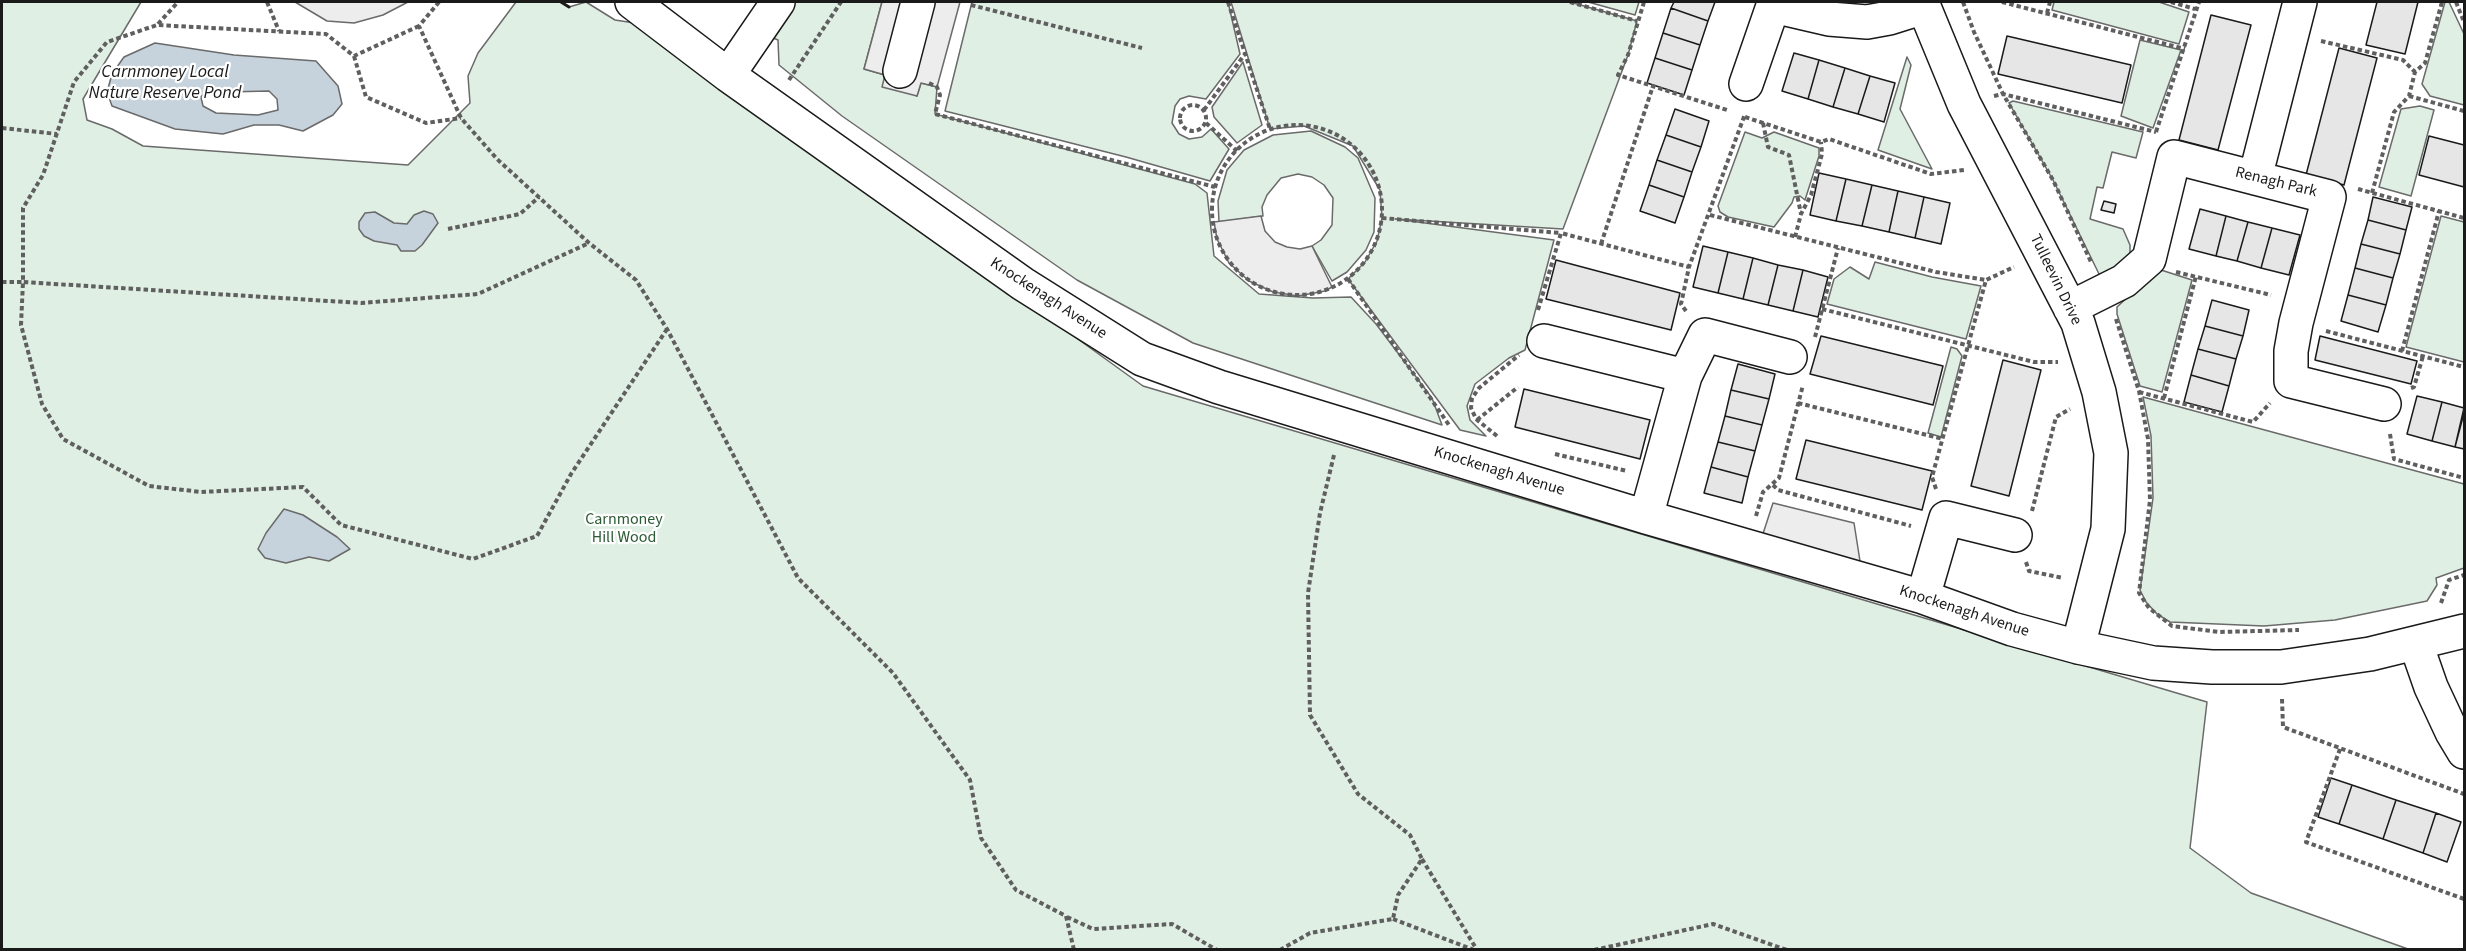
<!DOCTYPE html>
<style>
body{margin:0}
#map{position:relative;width:2466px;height:951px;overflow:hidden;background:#fff;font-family:"Source Sans 3",sans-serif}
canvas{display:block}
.frame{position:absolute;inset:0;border:3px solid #1a1a1a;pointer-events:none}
</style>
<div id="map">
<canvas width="2466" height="951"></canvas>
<div class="frame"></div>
</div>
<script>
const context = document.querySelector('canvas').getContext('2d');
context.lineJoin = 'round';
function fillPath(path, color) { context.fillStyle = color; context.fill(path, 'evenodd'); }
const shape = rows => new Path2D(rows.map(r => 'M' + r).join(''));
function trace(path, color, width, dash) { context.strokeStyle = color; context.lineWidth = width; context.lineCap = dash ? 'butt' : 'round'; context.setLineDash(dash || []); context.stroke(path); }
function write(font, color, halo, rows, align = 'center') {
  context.font = font + ' "Source Sans 3",sans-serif'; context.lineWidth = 4.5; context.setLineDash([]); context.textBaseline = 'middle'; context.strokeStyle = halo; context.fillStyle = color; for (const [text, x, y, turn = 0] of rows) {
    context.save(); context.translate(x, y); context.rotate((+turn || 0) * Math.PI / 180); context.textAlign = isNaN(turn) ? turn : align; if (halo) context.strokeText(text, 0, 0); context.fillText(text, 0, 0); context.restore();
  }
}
const green = shape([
 [2,2,141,2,83,99,87,120,112,129,143,146,408,165,470,103,468,76,478,53,516,2,561,2,569,7,586,2,615,20,641,24,1143,386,2207,702,2190,848,2251,893,2408,949,2,950,2,2],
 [795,2,882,2,864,69,885,75,917,96,921,83,937,87,935,114,1195,184,1207,193,1214,256,1259,294,1313,298,1351,297,1376,324,1432,398,1442,425,1193,343,1077,280,842,116,779,65,778,40,771,37,795,2],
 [972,2,1228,2,1240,54,1206,99,1189,96,1180,99,1175,106,1172,123,1179,134,1189,139,1202,137,1211,129,1229,149,1210,181,1126,157,945,111,972,2],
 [1231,2,1570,2,1637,21,1628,55,1563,229,1395,219,1554,240,1525,350,1509,358,1475,384,1467,406,1470,420,1486,436,1460,430,1348,279,1365,262,1377,241,1382,218,1380,190,1353,146,1304,126,1270,129,1231,2],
 [1588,2,1639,2,1635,15,1588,2],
 [2054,2,2159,2,2189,12,2179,44,2052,10,2054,2],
 [2445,2,2449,2,2464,34,2464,105,2430,96,2422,84,2445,2],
 [2140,40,2181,50,2153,128,2121,116,2140,40],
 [1907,57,1911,65,1900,109,1932,169,1878,150,1907,57],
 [1243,62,1262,125,1237,143,1214,117,1212,107,1243,62],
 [2013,101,2143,132,2136,158,2112,152,2103,188,2097,187,2090,219,2123,229,2130,245,2130,257,2125,267,2100,276,2053,180,2009,103,2013,101],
 [2420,106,2434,110,2411,196,2379,187,2401,109,2420,106],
 [1311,131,1345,147,1358,158,1375,198,1374,232,1366,250,1347,272,1332,281,1312,246,1321,240,1332,225,1333,198,1324,185,1312,177,1298,174,1281,178,1267,195,1262,207,1263,216,1219,222,1218,201,1227,170,1244,150,1273,135,1311,131],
 [1745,132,1762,138,1774,132,1819,148,1819,156,1805,200,1800,196,1794,197,1792,203,1774,227,1728,217,1720,212,1718,206,1745,132],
 [2441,216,2464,222,2464,362,2406,347,2441,216],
 [1875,262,1932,277,1981,286,1966,339,1827,304,1834,279,1850,267,1869,279,1875,262],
 [2158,269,2192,280,2162,392,2140,386,2117,314,2117,307,2158,269],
 [1951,347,1957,349,1962,356,1941,437,1928,433,1951,347],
 [2143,397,2464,484,2464,568,2436,578,2437,585,2427,601,2335,620,2264,626,2170,622,2157,614,2146,602,2140,590,2153,498,2151,436,2143,397]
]);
fillPath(green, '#e0efe3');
trace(green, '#6a6a6a', 1.5);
const parking = shape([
 [295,2,408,2,383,15,354,23,327,21,295,2],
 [882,2,960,2,937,87,921,83,917,96,882,87,885,75,864,69,882,2],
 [1261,216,1265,231,1275,242,1287,247,1300,249,1312,246,1332,287,1325,291,1298,296,1273,292,1249,281,1229,263,1217,239,1214,222,1261,216],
 [1773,503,1854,523,1863,580,1758,549,1773,503]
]);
fillPath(parking, '#ededed');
trace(parking, '#6a6a6a', 1.5);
const water = shape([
 [155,43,234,55,316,61,338,86,342,104,333,115,303,131,279,125,254,125,223,134,175,129,112,106,107,92,112,74,124,57,155,43],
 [210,87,228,92,269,91,277,99,278,110,258,115,216,113,203,106,201,97,210,87],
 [424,211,433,214,438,223,422,245,415,251,401,251,397,245,374,241,364,236,359,229,359,222,365,213,375,212,394,223,407,224,414,215,424,211],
 [284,509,303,515,337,537,350,549,329,561,309,557,286,563,265,558,258,549,266,533,284,509]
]);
fillPath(water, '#c6d2dc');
trace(water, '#6a6a6a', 1.5);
const building = shape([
 [1674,2,1715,2,1708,21,1671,8,1674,2],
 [2377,2,2418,2,2405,54,2366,45,2377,2],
 [1671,8,1708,21,1700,45,1663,33,1671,8],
 [2211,15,2251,25,2218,150,2179,140,2211,15],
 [1663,33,1700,45,1692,70,1655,58,1663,33],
 [2007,36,2131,65,2122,103,1998,74,2007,36],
 [2339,48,2377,58,2344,185,2306,175,2339,48],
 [1794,53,1819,60,1808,99,1782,91,1794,53],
 [1655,58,1692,70,1684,95,1647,83,1655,58],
 [1819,60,1845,68,1833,107,1808,99,1819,60],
 [1845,68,1870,76,1858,114,1833,107,1845,68],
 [1870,76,1895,83,1884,122,1858,114,1870,76],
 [1675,109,1709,121,1701,147,1666,135,1675,109],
 [1666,135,1701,147,1692,172,1657,160,1666,135],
 [2429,136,2464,145,2464,187,2419,175,2429,136],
 [1657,160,1692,172,1684,197,1649,185,1657,160],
 [1819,173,1846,179,1836,221,1810,215,1819,173],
 [1846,179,1872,185,1862,226,1836,221,1846,179],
 [1649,185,1684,197,1675,223,1640,211,1649,185],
 [1872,185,1898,191,1889,232,1862,226,1872,185],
 [1898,191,1924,197,1915,238,1889,232,1898,191],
 [1924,197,1950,203,1941,244,1915,238,1924,197],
 [2373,197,2412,207,2406,230,2368,220,2373,197],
 [2104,201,2116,204,2114,213,2101,210,2104,201],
 [2200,209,2226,216,2216,256,2189,249,2200,209],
 [2226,216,2248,222,2237,261,2216,256,2226,216],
 [2368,220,2406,230,2400,254,2361,244,2368,220],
 [2248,222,2272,228,2261,268,2237,261,2248,222],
 [2272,228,2300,235,2289,275,2261,268,2272,228],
 [2361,244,2400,254,2393,278,2355,268,2361,244],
 [1703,246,1728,252,1718,293,1693,287,1703,246],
 [1728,252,1753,258,1743,299,1718,293,1728,252],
 [1753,258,1778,265,1768,305,1743,299,1753,258],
 [1556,260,1680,293,1671,330,1546,299,1556,260],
 [1778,265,1803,270,1793,311,1768,305,1778,265],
 [2355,268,2393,278,2386,305,2348,295,2355,268],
 [1803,270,1828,277,1818,317,1793,311,1803,270],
 [2348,295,2386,305,2378,332,2341,321,2348,295],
 [2212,300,2249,310,2243,336,2205,326,2212,300],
 [2205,326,2243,336,2236,359,2198,349,2205,326],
 [1821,336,1943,366,1933,405,1810,374,1821,336],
 [2320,336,2417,361,2411,384,2315,360,2320,336],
 [2198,349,2236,359,2229,386,2191,375,2198,349],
 [2003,360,2041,370,2009,496,1971,486,2003,360],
 [1738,364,1775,374,1769,399,1731,390,1738,364],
 [2191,375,2229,386,2222,412,2184,402,2191,375],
 [1524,389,1650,420,1640,459,1515,427,1524,389],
 [1731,390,1769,399,1762,425,1725,416,1731,390],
 [2417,396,2442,402,2432,441,2407,434,2417,396],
 [2442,402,2464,408,2455,447,2432,441,2442,402],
 [2464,413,2464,449,2455,447,2464,413],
 [1725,416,1762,425,1755,451,1718,442,1725,416],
 [1806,440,1932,471,1922,510,1796,479,1806,440],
 [1718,442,1755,451,1748,477,1711,467,1718,442],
 [1711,467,1748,477,1742,503,1704,493,1711,467],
 [2331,778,2352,785,2339,824,2318,817,2331,778],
 [2352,785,2396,800,2383,839,2339,824,2352,785],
 [2396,800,2436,813,2423,853,2383,839,2396,800],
 [2436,813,2461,822,2447,862,2423,853,2436,813]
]);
fillPath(building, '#e6e6e6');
trace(building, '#1a1a1a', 1.5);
const minor = shape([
 [632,2,728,75,1023,284,1142,359,1219,387,1646,517,1923,597,2012,629,2078,647,2153,663,2212,667,2281,667,2370,654,2464,631],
 [1922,2,1964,104,2078,323,2099,392,2111,453,2108,529,2078,647],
 [900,71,918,2],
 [728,75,778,2],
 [1746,84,1773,6,1829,19,1867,22,1889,18,1924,7],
 [2255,178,2300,2],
 [2070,308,2124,281,2149,259,2174,157,2329,197,2296,323,2291,351,2291,381,2384,404],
 [1544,341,1685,376],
 [1646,517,1685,376,1705,335,1790,357],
 [1923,597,1946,518,2015,535],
 [2416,644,2431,687,2452,732,2464,752]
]);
trace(minor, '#1a1a1a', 36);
trace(shape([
 [267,2,279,31],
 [439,2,419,26,461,118,497,159,589,243,636,280,667,329,798,578,893,673,970,780,981,838,1016,890,1066,916,1074,950],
 [1228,2,1270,129],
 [1570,2,1637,21],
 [1644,2,1628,55,1618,75,1727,110],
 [1963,2,1974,32,2003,94,2053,180,2091,262],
 [2002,2,2185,49],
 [2171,2,2195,9],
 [2456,2,2464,22],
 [971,5,1142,48],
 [2047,13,2050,2],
 [158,24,178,2],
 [419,26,354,56,326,34,157,25,107,42,74,82,43,175,23,208,23,282,361,303,478,294,589,243],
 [2321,41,2403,60,2415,72],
 [354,56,366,97,426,123,461,118],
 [789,80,841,2],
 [929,83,937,87,940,95,935,114,1215,187],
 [1994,96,2003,94,2156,132],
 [2409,96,2464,111],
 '1180 118a13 13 0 1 1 26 0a13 13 0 1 1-26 0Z',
 [1204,110,1245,54],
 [1745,117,1821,142,1829,139,1931,174,1964,170],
 [1206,123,1237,151],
 [1763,123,1768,147,1789,155,1801,214],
 '1212 210a85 85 0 1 1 170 0a85 85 0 1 1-170 0Z',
 [2,128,57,134],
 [2156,132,2199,2],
 [2358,189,2464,218],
 [2372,193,2394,112,2409,96,2415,72,2425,63,2442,2],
 [1710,215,1936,272,1986,280],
 [1382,218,1561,233],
 [448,229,520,214,539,197],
 [1795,237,1801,214,1811,195,1822,154,1821,142],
 [1601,244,1653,86],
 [2176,272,2271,295],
 [1348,279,1449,425],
 [2,282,23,282,21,325,42,404,63,439,149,486,201,492,303,487,341,525,473,559,537,536,571,474,667,329],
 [1822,309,2034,362,2058,362],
 [1538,310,1561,233,1689,267],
 [1686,311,1681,304,1689,267,1745,114],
 [2116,319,2139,391,2148,439,2150,500,2139,593,2149,608,2172,626,2219,632,2299,630],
 [2326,331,2464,367],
 [1815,337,1838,248],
 [2402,351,2439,211],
 [2411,388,2414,387,2423,356],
 [2139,392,2253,422,2270,403],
 [2164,398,2196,276],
 [1798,403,1943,439],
 [1477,420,1518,387],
 [2390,434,2394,459,2464,478],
 [1497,436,1476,419,1471,408,1472,398,1479,388,1519,355],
 [1555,454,1627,471],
 [1773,485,1778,490,1911,526],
 [1936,489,1932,477,1986,280,2014,267],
 [2032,511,2056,417,2070,409],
 [1756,516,1763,492,1779,478,1803,385],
 [2026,562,2029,571,2063,578],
 [2441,603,2449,580,2464,575],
 [2282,699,2283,727,2464,794],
 [2340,749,2306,842,2464,899],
 [1422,859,1477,950],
 [1067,917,1093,929,1172,924,1217,950],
 [1393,919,1474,950],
 [1280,950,1310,933,1393,919,1398,895,1422,859,1410,835,1358,794,1310,715,1308,593,1320,513,1334,455],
 [1594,950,1713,924,1787,950]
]), '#5f5f5f', 4, [4.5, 3]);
trace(minor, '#fff', 33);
trace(shape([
 [561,2,569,7]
]), '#1a1a1a', 3);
write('16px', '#1a1a1a', '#fff', [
 ["Renagh Park",2276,183,14],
 ["Tulleevin Drive",2055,280,64],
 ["Knockenagh Avenue",1048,299,33],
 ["Knockenagh Avenue",1499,472,17],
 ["Knockenagh Avenue",1964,612,18]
]);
write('16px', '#2b5a34', '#fff', [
 ["Carnmoney",624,520],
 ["Hill Wood",624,538]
]);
write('italic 18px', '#1a1a1a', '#fff', [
 ["Carnmoney Local",165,73],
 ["Nature Reserve Pond",165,94]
]);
</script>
